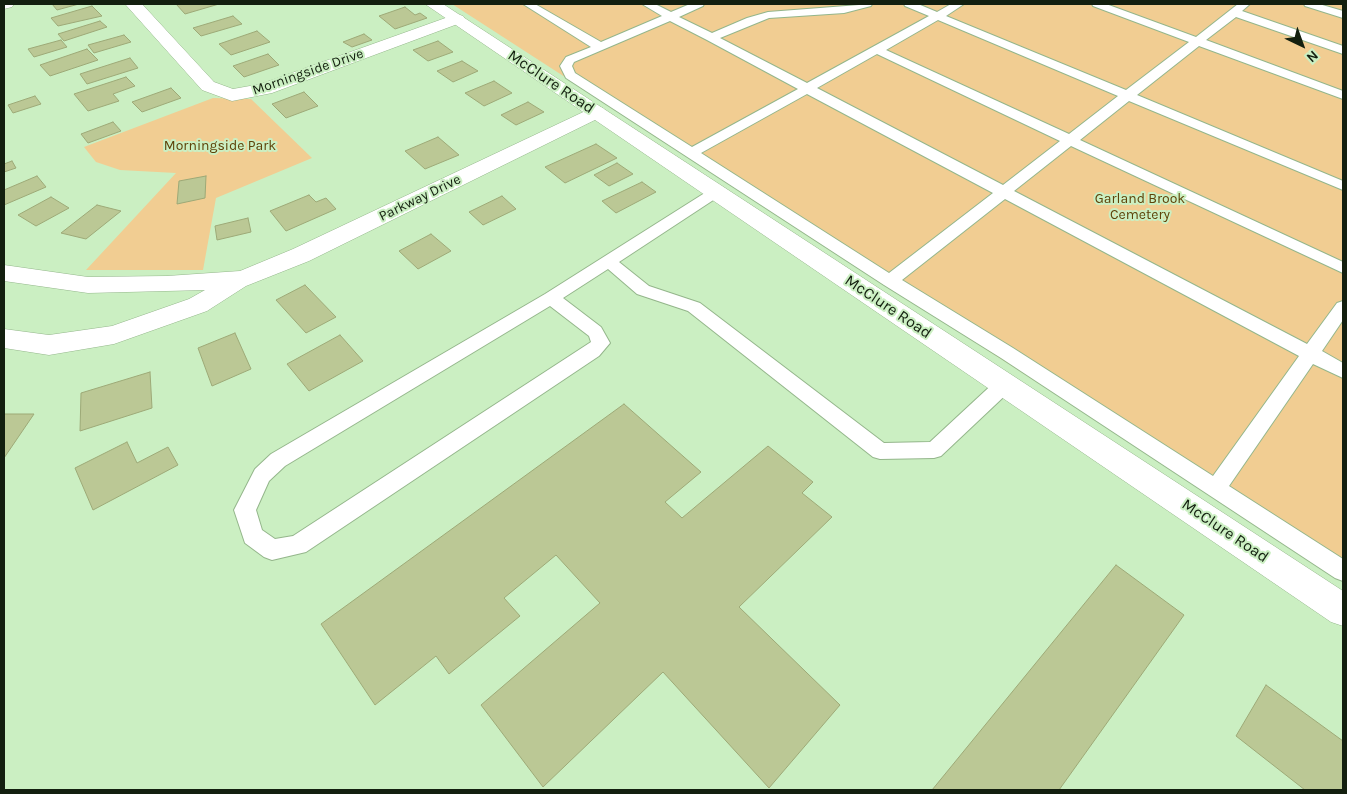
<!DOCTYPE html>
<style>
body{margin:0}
#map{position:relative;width:1347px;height:794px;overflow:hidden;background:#cbefc2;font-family:Karla,sans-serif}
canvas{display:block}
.frame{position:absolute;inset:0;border:5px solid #131f0f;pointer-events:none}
.north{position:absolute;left:1277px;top:20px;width:50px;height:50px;-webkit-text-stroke:4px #cbefc2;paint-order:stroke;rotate:138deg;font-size:14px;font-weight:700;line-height:20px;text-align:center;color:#131f0f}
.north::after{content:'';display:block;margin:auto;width:18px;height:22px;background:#131f0f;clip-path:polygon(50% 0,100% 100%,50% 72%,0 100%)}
</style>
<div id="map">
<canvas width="1347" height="794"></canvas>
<div class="frame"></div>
<div class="north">N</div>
</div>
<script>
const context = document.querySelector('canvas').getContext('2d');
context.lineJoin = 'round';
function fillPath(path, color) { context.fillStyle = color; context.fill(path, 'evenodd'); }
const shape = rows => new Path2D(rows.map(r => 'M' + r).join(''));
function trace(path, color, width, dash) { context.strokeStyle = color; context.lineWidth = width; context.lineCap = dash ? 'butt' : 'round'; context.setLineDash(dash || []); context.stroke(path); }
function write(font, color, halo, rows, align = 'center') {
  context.font = font + ' Karla,sans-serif'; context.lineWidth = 4; context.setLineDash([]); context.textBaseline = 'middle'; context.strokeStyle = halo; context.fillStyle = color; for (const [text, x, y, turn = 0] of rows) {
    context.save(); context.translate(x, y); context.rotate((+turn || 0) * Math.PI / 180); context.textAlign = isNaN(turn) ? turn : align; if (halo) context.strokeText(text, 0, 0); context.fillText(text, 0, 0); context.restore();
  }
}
fillPath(shape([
 [452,4,1343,4,1343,580],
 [213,98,251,99,312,158,216,198,203,270,86,270,176,173,120,170,96,162,84,147]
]), '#f1cd92');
const building = shape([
 [52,4,79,4,57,10,52,4],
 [176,4,219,4,185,14,176,4],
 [92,6,102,16,58,26,51,18,92,6],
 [405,7,415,15,420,13,427,18,395,29,379,16,405,7],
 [233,16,242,24,201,36,193,28,233,16],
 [100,21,107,27,64,41,58,34,100,21],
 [257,31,270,42,231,55,219,44,257,31],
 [364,34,372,40,352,47,343,42,364,34],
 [124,35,131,42,94,53,88,45,124,35],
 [61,40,67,47,34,57,28,49,61,40],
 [438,41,453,52,428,61,413,50,438,41],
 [87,49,98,60,50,76,40,65,87,49],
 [268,54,279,65,244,77,233,66,268,54],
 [130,58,138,68,87,84,80,74,130,58],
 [462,61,478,71,453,82,437,71,462,61],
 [126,77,135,86,113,94,119,101,88,111,74,94,126,77],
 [494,81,512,93,484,106,465,93,494,81],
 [171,88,181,98,142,112,132,102,171,88],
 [304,92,318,106,286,118,272,104,304,92],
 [35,96,41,104,13,113,8,105,35,96],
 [528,102,544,112,516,125,501,115,528,102],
 [113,122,121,131,88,143,81,134,113,122],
 [438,137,459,155,425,169,405,151,438,137],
 [596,144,617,158,565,183,545,167,596,144],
 [12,161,16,168,4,172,4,164,12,161],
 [617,163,633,174,609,186,594,175,617,163],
 [37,176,46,187,4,205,4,190,37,176],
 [206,176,205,198,177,204,179,181,206,176],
 [642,182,656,192,616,213,602,201,642,182],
 [309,195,316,202,326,198,336,209,286,231,270,211,309,195],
 [502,196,516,209,483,225,469,212,502,196],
 [51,197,69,208,36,226,18,215,51,197],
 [97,205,121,211,86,239,61,233,97,205],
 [248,218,251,232,217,240,215,226,248,218],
 [431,234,451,251,418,269,399,251,431,234],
 [305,285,336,317,306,333,276,300,305,285],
 [235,333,251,369,212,386,198,348,235,333],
 [340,335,363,361,309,391,287,364,340,335],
 [150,372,152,408,80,431,81,393,150,372],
 [624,404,701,472,665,502,682,518,768,446,813,482,802,493,832,517,739,607,840,705,769,788,663,672,543,787,481,705,600,603,556,555,504,598,520,616,449,674,436,656,375,705,321,624,624,404],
 [4,414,34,414,4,458,4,414],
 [127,442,137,463,168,447,178,465,93,510,75,468,127,442],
 [1116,565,1184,615,1059,790,932,790,1116,565],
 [1266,685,1343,741,1343,790,1305,790,1236,736,1266,685]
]);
fillPath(building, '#bbc895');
trace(building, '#9da977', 1);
const lane = shape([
 [523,4,535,4,601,42,662,16,642,4,655,4,671,12,690,4,704,4,703,6,679,17,712,33,747,18,768,12,872,4,871,6,844,13,769,18,720,38,807,83,929,16,905,6,904,4,918,4,937,12,951,4,964,4,946,16,1126,90,1189,42,1093,6,1092,4,1106,4,1196,37,1238,4,1250,4,1242,11,1343,46,1343,54,1236,17,1206,40,1343,91,1343,99,1199,46,1137,95,1343,181,1343,190,1129,101,1080,140,1343,262,1343,273,1071,146,1014,191,1307,344,1337,303,1343,301,1343,320,1322,351,1343,363,1343,378,1313,364,1229,486,1343,559,1343,581,1335,578,1001,358,884,285,566,78,560,66,566,57,591,47,523,4],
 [938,20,1118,96,1069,134,886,50,938,20],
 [670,21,707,40,798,89,692,147,575,73,572,66,574,62,670,21],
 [877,54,1060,141,1003,185,817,88,877,54],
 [807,94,993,193,889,273,701,153,807,94],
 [1005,199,1299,356,1213,476,1013,348,902,280,1005,199],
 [1304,4,1319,4,1343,11,1343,18,1305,6,1304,4],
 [716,187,721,189,723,192,721,195,619,262,649,286,700,303,884,443,930,442,998,379,1005,377,1012,379,1014,384,1012,389,941,456,934,458,880,459,873,457,688,311,637,294,608,269,563,298,601,327,610,343,599,356,306,552,272,560,264,557,245,543,234,510,255,469,271,454,545,294,711,189,716,187],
 [550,306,589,336,591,342,293,536,275,539,262,530,256,510,269,481,285,466,550,306]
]);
const street = shape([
 [4,4,14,4,12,7,4,9,4,4],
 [125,4,142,4,214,82,233,89,261,84,451,16,457,14,463,16,465,19,463,22,272,93,232,101,202,90,125,4],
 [596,106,603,108,606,112,603,116,309,261,246,286,207,311,114,344,49,355,4,348,4,329,49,335,112,326,189,299,205,290,88,293,4,281,4,265,88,277,167,276,240,271,293,249,596,106]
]);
const secondary = shape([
 [425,4,443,4,1343,591,1343,626,1331,622,425,4]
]);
trace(lane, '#94b68b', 2);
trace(street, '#94b68b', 1);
trace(secondary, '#94b68b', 1);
fillPath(lane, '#fff');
fillPath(street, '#fff');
fillPath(secondary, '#fff');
write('14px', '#131f0f', '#cbefc2', [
 ["Morningside Drive",308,72,-19],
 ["Parkway Drive",420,198,-26]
]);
write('14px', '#5e4208', '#cbefc2', [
 ["Morningside Park",220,146],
 ["Garland Brook",1140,199],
 ["Cemetery",1140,215]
]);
write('16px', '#131f0f', '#cbefc2', [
 ["McClure Road",551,82,34],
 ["McClure Road",888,307,34],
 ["McClure Road",1225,531,34]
]);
</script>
